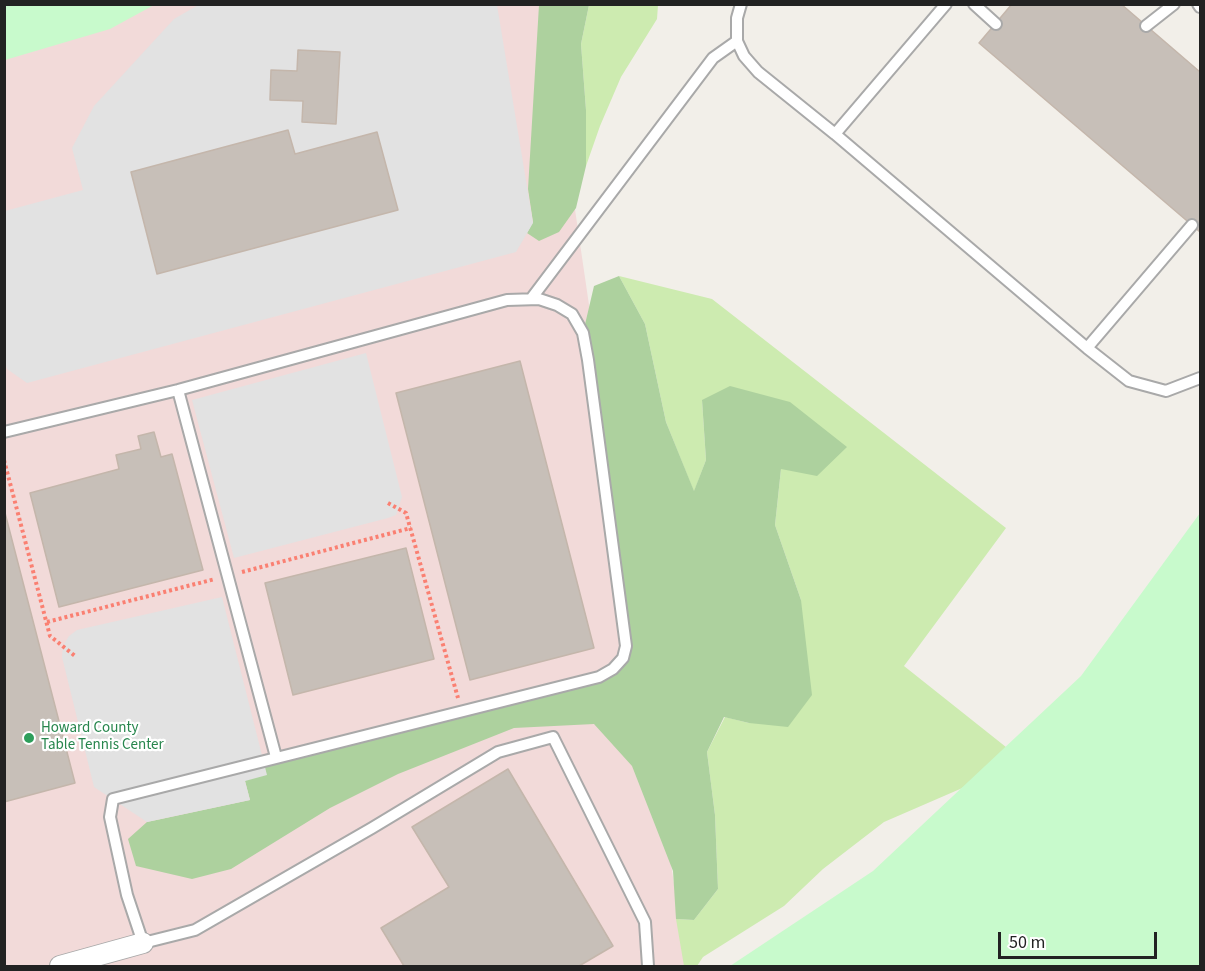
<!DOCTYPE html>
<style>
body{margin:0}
#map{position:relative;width:1205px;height:971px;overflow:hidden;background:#f2efe9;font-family:"Source Sans 3",sans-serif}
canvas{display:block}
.frame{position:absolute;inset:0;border:6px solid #222;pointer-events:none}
.scale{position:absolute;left:998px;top:932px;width:159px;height:27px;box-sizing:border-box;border:3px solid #222;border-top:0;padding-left:8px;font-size:18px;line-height:21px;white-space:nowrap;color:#222;-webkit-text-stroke:4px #fff;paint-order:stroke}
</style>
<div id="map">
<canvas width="1205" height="971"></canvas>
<div class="frame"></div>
<div class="scale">50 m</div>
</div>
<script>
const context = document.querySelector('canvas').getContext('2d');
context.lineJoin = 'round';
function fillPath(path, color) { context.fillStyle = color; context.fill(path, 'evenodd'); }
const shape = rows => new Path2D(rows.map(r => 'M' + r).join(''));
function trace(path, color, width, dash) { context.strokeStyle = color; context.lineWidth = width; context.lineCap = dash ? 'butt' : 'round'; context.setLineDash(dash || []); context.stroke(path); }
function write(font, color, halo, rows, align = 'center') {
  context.font = font + ' "Source Sans 3",sans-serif'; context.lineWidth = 4.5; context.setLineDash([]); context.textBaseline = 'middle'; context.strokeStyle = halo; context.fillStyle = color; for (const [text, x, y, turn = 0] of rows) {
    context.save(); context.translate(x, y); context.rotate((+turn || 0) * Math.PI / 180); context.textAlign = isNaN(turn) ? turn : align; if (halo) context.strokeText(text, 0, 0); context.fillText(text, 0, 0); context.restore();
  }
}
fillPath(shape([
 [5,5,545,5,686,966,5,966]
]), '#f2dad9');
fillPath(shape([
 [589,5,658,5,657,19,621,77,600,126,586,166,586,110,581,44],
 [619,276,712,299,1006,528,904,666,1016,755,997,773,884,822,823,869,784,906,703,957,697,966,684,966,676,919,694,920,718,889,715,815,707,752,725,717,749,723,801,600,775,525,781,469,702,400,706,460,694,492,666,422,645,324]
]), '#cdebb0');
fillPath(shape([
 [539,5,589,5,581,44,586,110,586,166,576,208,559,232,539,241,527,233,533,222,528,189],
 [619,276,645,324,666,422,694,491,706,460,702,400,730,386,790,402,847,447,817,476,781,469,775,525,801,600,812,695,788,727,749,723,724,717,707,752,715,815,718,889,694,920,676,919,673,871,632,766,594,724,514,728,398,774,330,808,231,869,192,879,136,866,128,839,147,822,250,800,245,781,263,760,599,677,623,658,583,333,594,286]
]), '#add19e');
fillPath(shape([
 [5,4,154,4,154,5,110,29,5,60],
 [1200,513,1200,966,730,966,873,871,1081,676]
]), '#c8facc');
fillPath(shape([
 [200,4,497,5,533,223,516,252,27,383,7,369,5,362,5,211,83,190,72,148,94,106,174,19],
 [366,353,402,497,396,515,388,518,234,558,192,400],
 [222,597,267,775,245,781,250,800,147,822,94,787,62,657,63,646,69,636,77,630]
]), '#e2e2e2');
const building = shape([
 [1012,4,1121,4,1200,72,1200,232,979,43,1012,4],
 [298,50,340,52,336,124,302,122,303,101,270,100,271,70,297,71,298,50],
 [288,130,295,154,377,132,398,210,157,274,131,172,288,130],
 [520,361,594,648,470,680,396,393,520,361],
 [154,432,161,457,172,454,203,570,59,607,30,493,119,469,116,455,141,449,138,436,154,432],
 [4,509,75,783,4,802,4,509],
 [406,548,434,659,293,695,265,583,406,548],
 [508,769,613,946,579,966,404,966,381,928,449,887,412,827,508,769]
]);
fillPath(building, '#c7bfb8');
trace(building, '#c4b6ab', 1.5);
const service = shape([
 [741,4,737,18,737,41,744,56,758,72,835,134],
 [946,4,835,134,1087,348,1129,381,1166,391,1200,378],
 [974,4,996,24],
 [1198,4,1200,7],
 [1146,26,1174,4],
 [531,299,713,58,737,41],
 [1087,348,1192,225],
 [178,390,276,757],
 [4,432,178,390,507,300,539,299,557,305,572,314,583,333,588,360,626,646,623,658,613,669,599,677,113,799,110,817,127,895,143,943,195,930,372,828,498,752,553,737,645,922,648,966]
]);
const minor = shape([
 [60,966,143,943]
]);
trace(service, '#a9a9a9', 14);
trace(minor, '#a9a9a9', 22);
trace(shape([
 [4,460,50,636,75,656],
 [388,503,406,513,458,698],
 [242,572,411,528],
 [47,622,215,579]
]), '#fa8072', 4, [3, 3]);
trace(service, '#fff', 10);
trace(minor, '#fff', 20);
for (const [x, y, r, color] of [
 [29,738,6,"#2e9e5b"]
]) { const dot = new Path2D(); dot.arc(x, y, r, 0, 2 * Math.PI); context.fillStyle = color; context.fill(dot); trace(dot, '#fff', 2); }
write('15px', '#27864d', '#fff', [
 ["Howard County",41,729],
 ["Table Tennis Center",41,746]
], 'left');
</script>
